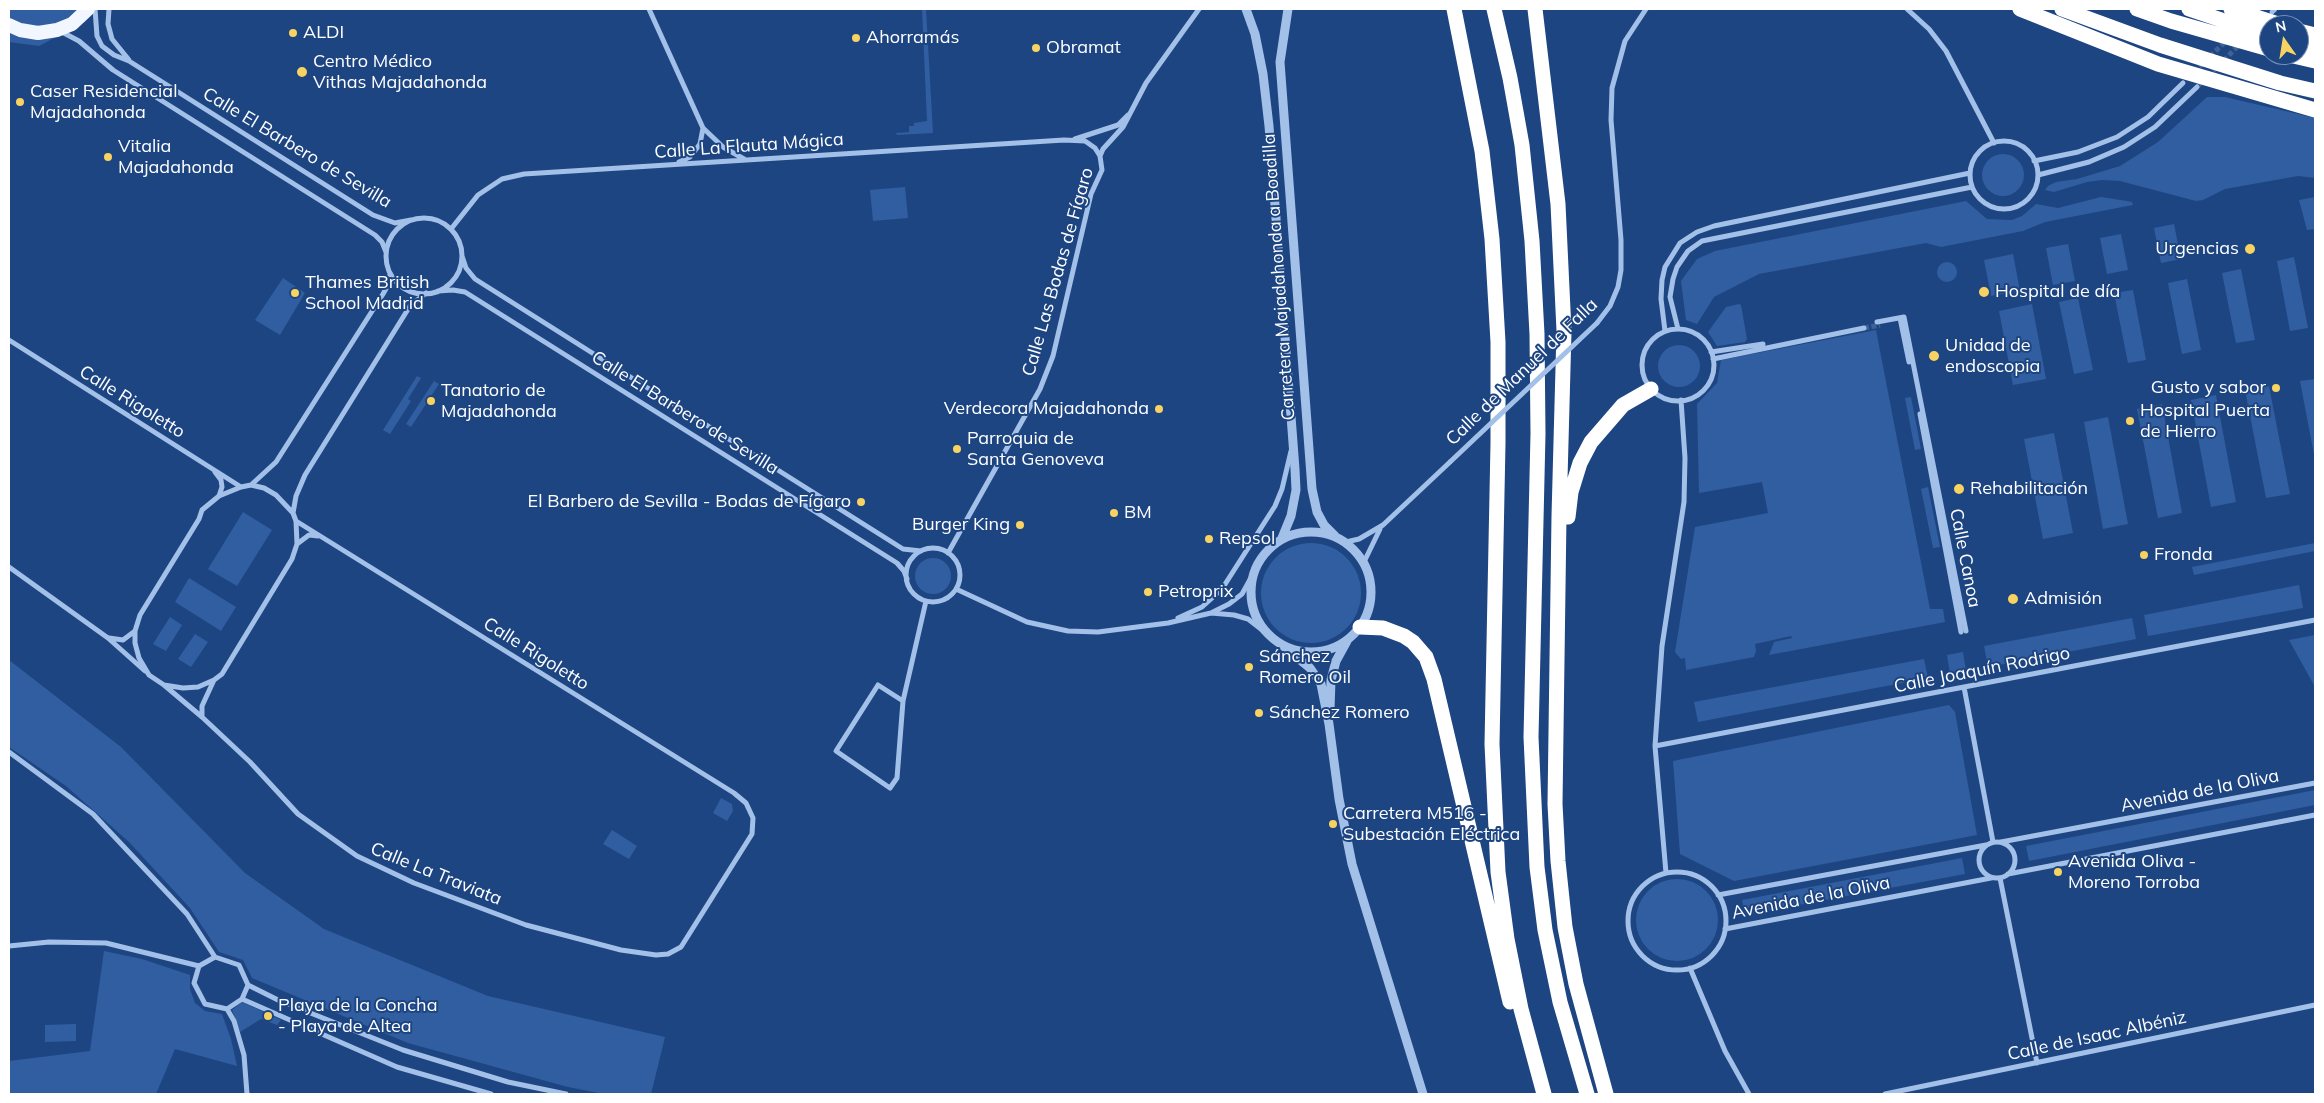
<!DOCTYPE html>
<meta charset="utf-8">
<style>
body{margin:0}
#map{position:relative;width:2324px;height:1103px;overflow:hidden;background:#1d4582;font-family:Mulish,sans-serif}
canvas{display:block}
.frame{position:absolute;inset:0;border:10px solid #fff;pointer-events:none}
.north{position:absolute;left:2259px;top:15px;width:50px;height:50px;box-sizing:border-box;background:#1d4582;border:1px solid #778fb4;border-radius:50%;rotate:347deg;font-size:14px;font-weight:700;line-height:20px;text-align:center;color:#fff}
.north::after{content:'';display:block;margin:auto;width:18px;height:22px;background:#f9d361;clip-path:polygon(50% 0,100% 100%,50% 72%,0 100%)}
</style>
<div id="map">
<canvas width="2324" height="1103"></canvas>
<div class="frame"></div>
<div class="north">N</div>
</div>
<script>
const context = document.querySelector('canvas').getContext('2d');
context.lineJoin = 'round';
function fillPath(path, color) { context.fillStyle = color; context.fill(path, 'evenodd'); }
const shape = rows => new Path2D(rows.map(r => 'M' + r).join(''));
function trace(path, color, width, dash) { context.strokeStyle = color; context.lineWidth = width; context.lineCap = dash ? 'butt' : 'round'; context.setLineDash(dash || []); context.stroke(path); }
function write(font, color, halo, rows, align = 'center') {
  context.font = font + ' Mulish,sans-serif'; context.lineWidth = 4; context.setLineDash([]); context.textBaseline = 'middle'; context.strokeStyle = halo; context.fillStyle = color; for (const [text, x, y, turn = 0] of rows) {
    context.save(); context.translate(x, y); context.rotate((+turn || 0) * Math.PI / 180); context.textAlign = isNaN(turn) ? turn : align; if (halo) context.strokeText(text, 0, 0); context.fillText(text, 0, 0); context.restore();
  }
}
fillPath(shape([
 [9,9,97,9,85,22,39,46,9,42],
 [922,9,926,9,933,133,897,135,896,133,909,132,909,126,914,126,914,123,927,121],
 [2207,97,2225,97,2315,118,2315,178,2298,176,2225,189,2203,200,2196,201,2120,181,2102,180,2087,182,2054,192,2045,190,2048,186,2056,182,2077,179,2120,166,2158,142],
 '1982 175a21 21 0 1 1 42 0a21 21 0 1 1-42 0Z',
 [905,187,908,218,873,221,870,190],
 [2101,197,2127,201,2132,202,2133,205,2045,222,2023,231,1941,247,1926,243,1759,274,1714,297,1697,324,1686,320,1681,281,1697,259,1715,251,1966,201,1987,219,2012,220,2022,216,2036,204,2058,208],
 [2315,197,2315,229,2307,230,2299,200],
 [2174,224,2181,259,2161,263,2154,228],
 [2121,234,2128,270,2107,274,2100,238],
 [2068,244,2075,281,2053,285,2046,248],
 [2013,254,2020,291,1991,296,1984,260],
 [2294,257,2308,328,2290,331,2277,261],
 '1937 272a10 10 0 1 1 20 0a10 10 0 1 1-20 0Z',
 [2241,269,2255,340,2236,343,2222,273],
 [283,278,305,293,280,335,255,320],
 [2187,279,2201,350,2182,354,2168,283],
 [2133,290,2146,360,2128,363,2114,293],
 [2078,298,2093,370,2074,374,2059,302],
 [1739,304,1741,305,1747,339,1745,342,1717,346,1708,332,1726,307],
 [2032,304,2046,379,2013,385,1999,311],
 [1876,330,1930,609,1943,609,1945,622,1769,655,1774,642,1792,638,1791,636,1755,644,1756,651,1754,657,1686,670,1685,658,1681,659,1675,652,1695,527,1768,513,1762,482,1699,493,1697,404,1717,383,1721,360],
 '1658 366a21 21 0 1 1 42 0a21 21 0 1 1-42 0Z',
 [417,376,421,378,408,399,411,401,390,434,383,430],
 [2315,379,2315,460,2300,381],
 [434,381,439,384,411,427,406,424],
 [2269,386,2290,494,2266,498,2245,390],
 [2216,395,2236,502,2211,507,2191,400],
 [1911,397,1921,449,1915,450,1905,398],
 [2162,404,2182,513,2158,518,2137,409],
 [2108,417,2128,524,2103,529,2084,422],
 [2054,433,2073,533,2043,539,2024,439],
 [1928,487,1940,547,1933,548,1921,489],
 [243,512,272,530,237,586,208,569],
 [2315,543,2315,551,2194,575,2192,567],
 '1261 593a50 50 0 1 1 100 0a50 50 0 1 1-100 0Z',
 '915 576a18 18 0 1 1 36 0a18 18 0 1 1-36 0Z',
 [189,578,236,607,221,631,175,602],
 [2299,585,2303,608,2148,636,2144,615],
 [170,617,182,625,166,651,153,644],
 [2132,618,2136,639,1988,667,1984,646],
 [195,634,208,642,191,667,178,659],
 [2315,635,2315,687,2289,640],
 [1963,652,1966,671,1950,674,1947,655],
 [1924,659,1928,678,1698,722,1694,702],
 [9,660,121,747,245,873,324,929,488,996,665,1037,651,1094,604,1094,568,1087,408,1043,252,978,243,960,219,952,190,908,129,842,66,786,9,747],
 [1949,705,1955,712,1977,835,1734,881,1680,854,1673,761],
 [2315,790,2315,805,2029,861,2026,846],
 [721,798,732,804,733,811,727,821,713,813],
 [612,830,637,846,629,859,603,844],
 [1962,858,1965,874,1745,915,1742,900],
 '1636 920a41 41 0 1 1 82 0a41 41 0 1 1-82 0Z',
 [104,951,142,959,190,975,190,989,195,1003,205,1011,222,1014,231,1039,237,1066,175,1049,156,1094,9,1094,9,1061,90,1051],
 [242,1002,281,1020,277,1025,261,1019,240,1032,232,1010],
 [76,1024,76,1041,45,1042,45,1025]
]), '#315ea0');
trace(shape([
 [2194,72,2227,40],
 [2197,87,2241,43],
 [1864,328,1880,325]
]), '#3f6195', 5, [5, 2.5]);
trace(shape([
 [95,9,97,36,102,46,114,55,129,61,373,215,395,223,411,220],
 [109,9,108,24,112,39,129,60],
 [649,9,703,128,723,147,744,159],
 [1907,9,1929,29,1946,51,1994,143],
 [2257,9,2258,9],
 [2272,12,2275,9],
 [60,31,79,41,113,70,375,235,382,242,386,252],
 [1075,139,1118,125,1128,115],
 '1970 175a34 34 0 1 1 68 0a34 34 0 1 1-68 0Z',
 [1100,156,1103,149,1123,127,1146,83,1199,9],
 [2034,161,2078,152,2117,137,2148,117,2183,83],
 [679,162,690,157,700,144,703,128],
 [2038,175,2089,162,2124,147,2155,127,2197,87],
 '386 256a38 38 0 1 1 76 0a38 38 0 1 1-76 0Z',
 [451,229,478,195,502,179,524,174,1064,140,1085,141,1095,148,1100,156,1102,170,1091,194,1053,356,1040,389,948,553],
 [462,256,466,268,475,279,903,549,921,551],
 [438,291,453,290,465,292,897,563,904,571,907,579],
 [1900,318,1909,362],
 [1877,322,1904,317,1966,631],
 [1597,323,1610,306,1618,287,1621,270,1621,240,1611,120,1612,88,1625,41,1646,9],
 [1678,329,1670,297,1673,279,1677,267,1688,251,1702,241,1972,187],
 '1642 365a36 36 0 1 1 72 0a36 36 0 1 1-72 0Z',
 [1665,331,1661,299,1662,280,1665,267,1680,243,1697,232,1714,226,1970,173],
 [9,340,241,487],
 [1711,352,1763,344],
 [1713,359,1864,328],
 [1920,414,1961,632],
 [215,472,221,480,222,487,219,496],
 [251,485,264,488,276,495,293,513,296,521,297,544,292,559,222,674,214,680,198,687,183,688,164,685,149,675,139,658,135,643,135,631,140,615,199,519,202,510,219,496,241,487,251,485],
 [251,485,276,462,383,294,388,285,390,274],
 [293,513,296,496,305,475,410,306,426,293],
 [1346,542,1359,539,1383,525,1450,462],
 [297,544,309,535,318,536],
 '906 575a27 27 0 1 1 54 0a27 27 0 1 1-54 0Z',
 [1364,562,1380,529],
 [9,567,108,638,145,671],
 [956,589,1027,622,1068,631,1098,632,1168,623,1211,613,1229,604,1242,594,1252,576],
 [1211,613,1234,615,1248,619,1266,633],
 [1178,618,1202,607,1222,589,1275,506,1282,489,1291,451],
 [109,638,123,640,135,631],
 [164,685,202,717,250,762,298,814,357,856,414,883,526,925,621,950,656,955,668,954,681,947,752,834,753,818,746,803,734,793,296,521],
 [1964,687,1993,842],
 [903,701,878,685,836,751,890,788,897,778,903,701,926,601],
 [202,717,202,706,214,680],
 [1655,746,2315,620],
 [9,752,93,814,187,914,215,957],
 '1979 860a18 18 0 1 1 36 0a18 18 0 1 1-36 0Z',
 [2001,842,2315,783],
 '1628 921a49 49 0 1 1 98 0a49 49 0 1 1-98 0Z',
 [1666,873,1655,746,1662,646,1684,502,1685,458,1681,400],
 [2008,874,2315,815],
 [2000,878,2037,1063],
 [1718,895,1986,845],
 [1725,929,1991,878],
 [9,946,49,942,106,943,199,966],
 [215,957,239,965,248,985,242,999,227,1009,205,1004,194,983,199,966,215,957],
 [1690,968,1725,1051,1749,1094],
 [248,985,278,1000,403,1050,508,1082,566,1094],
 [242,999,397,1067,491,1094],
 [227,1009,234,1021,244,1055,247,1094],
 [1885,1094,2315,1005]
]), '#a3c0e9', 5);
trace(shape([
 [1246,9,1255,34,1263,74,1269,126,1295,469,1296,490,1291,516,1282,538],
 [1288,9,1280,62,1312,489,1317,512,1324,525,1335,536],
 '1251 592a60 60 0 1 1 120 0a60 60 0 1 1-120 0Z',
 [1282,645,1310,668,1321,684,1329,724,1339,799,1352,864,1423,1094],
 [1330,709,1331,680,1336,661,1347,641]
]), '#a3c0e9', 9);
trace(shape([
 [9,25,20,30,38,33,57,30,72,24,88,9]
]), '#f2f6fe', 14);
trace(shape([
 [1454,9,1482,151,1492,239,1498,342,1498,443,1492,744,1498,872,1507,939,1521,1009,1544,1094],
 [1494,9,1510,78,1522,145,1532,241,1537,334,1538,434,1531,737,1537,867,1545,930,1560,1002,1587,1094],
 [1535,9,1558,204,1564,331,1559,516,1555,804,1558,861,1565,927,1576,984,1606,1094],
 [2020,9,2158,64,2315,110],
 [2062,9,2160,45,2280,83,2315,91],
 [2137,9,2171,21,2269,49],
 [2189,9,2269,36],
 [2231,9,2281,25],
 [2299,31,2315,35],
 [2299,46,2315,50],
 [2289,55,2315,61],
 [1568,517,1571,492,1580,463,1591,442,1623,405,1651,389],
 [1360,627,1383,628,1404,636,1413,642,1426,657,1434,679,1510,1002]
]), '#fff', 15);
trace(shape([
 [1450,462,1597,323]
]), '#a3c0e9', 5);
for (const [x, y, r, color] of [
 [293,33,5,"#f9d361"],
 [856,38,5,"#f9d361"],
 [1036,48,5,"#f9d361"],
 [302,72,6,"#f9d361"],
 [20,102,5,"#f9d361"],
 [108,157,5,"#f9d361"],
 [2250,249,6,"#f9d361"],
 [1984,292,6,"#f9d361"],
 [295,293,5,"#f9d361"],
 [1934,356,6,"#f9d361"],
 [2276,388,5,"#f9d361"],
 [431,401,5,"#f9d361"],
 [1159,409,5,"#f9d361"],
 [2130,421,5,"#f9d361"],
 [957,449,5,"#f9d361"],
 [1959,489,6,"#f9d361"],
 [861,502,5,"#f9d361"],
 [1114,513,5,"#f9d361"],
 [1020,525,5,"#f9d361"],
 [1209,539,5,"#f9d361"],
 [2144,555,5,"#f9d361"],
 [1148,592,5,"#f9d361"],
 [2013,599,6,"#f9d361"],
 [1249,667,5,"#f9d361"],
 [1259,713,5,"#f9d361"],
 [1333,824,5,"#f9d361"],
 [2058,872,5,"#f9d361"],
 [268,1016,5,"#f9d361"]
]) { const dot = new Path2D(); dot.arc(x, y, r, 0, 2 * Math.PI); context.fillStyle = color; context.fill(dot); trace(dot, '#1d4582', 2); }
write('18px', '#fff', '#1d4582', [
 ["ALDI",303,33],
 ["Ahorramás",866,38],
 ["Obramat",1046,48],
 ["Centro Médico",313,62],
 ["Vithas Majadahonda",313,83],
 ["Caser Residencial",30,92],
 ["Majadahonda",30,113],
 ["Vitalia",118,147],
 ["Majadahonda",118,168],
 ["Urgencias",2239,249,"right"],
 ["Thames British",305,283],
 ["School Madrid",305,304],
 ["Hospital de día",1995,292],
 ["Unidad de",1945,346],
 ["endoscopia",1945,367],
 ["Gusto y sabor",2266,388,"right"],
 ["Tanatorio de",441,391],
 ["Majadahonda",441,412],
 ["Verdecora Majadahonda",1149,409,"right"],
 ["Hospital Puerta",2140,411],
 ["de Hierro",2140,432],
 ["Parroquia de",967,439],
 ["Santa Genoveva",967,460],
 ["Rehabilitación",1970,489],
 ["El Barbero de Sevilla - Bodas de Fígaro",851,502,"right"],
 ["BM",1124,513],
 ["Burger King",1010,525,"right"],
 ["Repsol",1219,539],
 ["Fronda",2154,555],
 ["Petroprix",1158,592],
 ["Admisión",2024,599],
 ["Sánchez",1259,657],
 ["Romero Oil",1259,678],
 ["Sánchez Romero",1269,713],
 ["Carretera M516 -",1343,814],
 ["Subestación Eléctrica",1343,835],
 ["Avenida Oliva -",2068,862],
 ["Moreno Torroba",2068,883],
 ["Playa de la Concha",278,1006],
 ["- Playa de Altea",278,1027]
], 'left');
write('18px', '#fff', '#1d4582', [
 ["Calle La Flauta Mágica",749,146,-4],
 ["Calle El Barbero de Sevilla",297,148,31],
 ["Calle Las Bodas de Fígaro",1058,272,-74],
 ["Carretera Majadahonda a Boadilla",1279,277,-94],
 ["Calle de Manuel de Falla",1522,372,-44],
 ["Calle Rigoletto",132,402,32],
 ["Calle El Barbero de Sevilla",685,413,32],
 ["Calle Canoa",1965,558,79],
 ["Calle Rigoletto",536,654,32],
 ["Calle Joaquín Rodrigo",1982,670,-11],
 ["Avenida de la Oliva",2200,791,-11],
 ["Calle La Traviata",436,874,22],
 ["Avenida de la Oliva",1811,898,-11],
 ["Calle de Isaac Albéniz",2097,1036,-12]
]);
</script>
